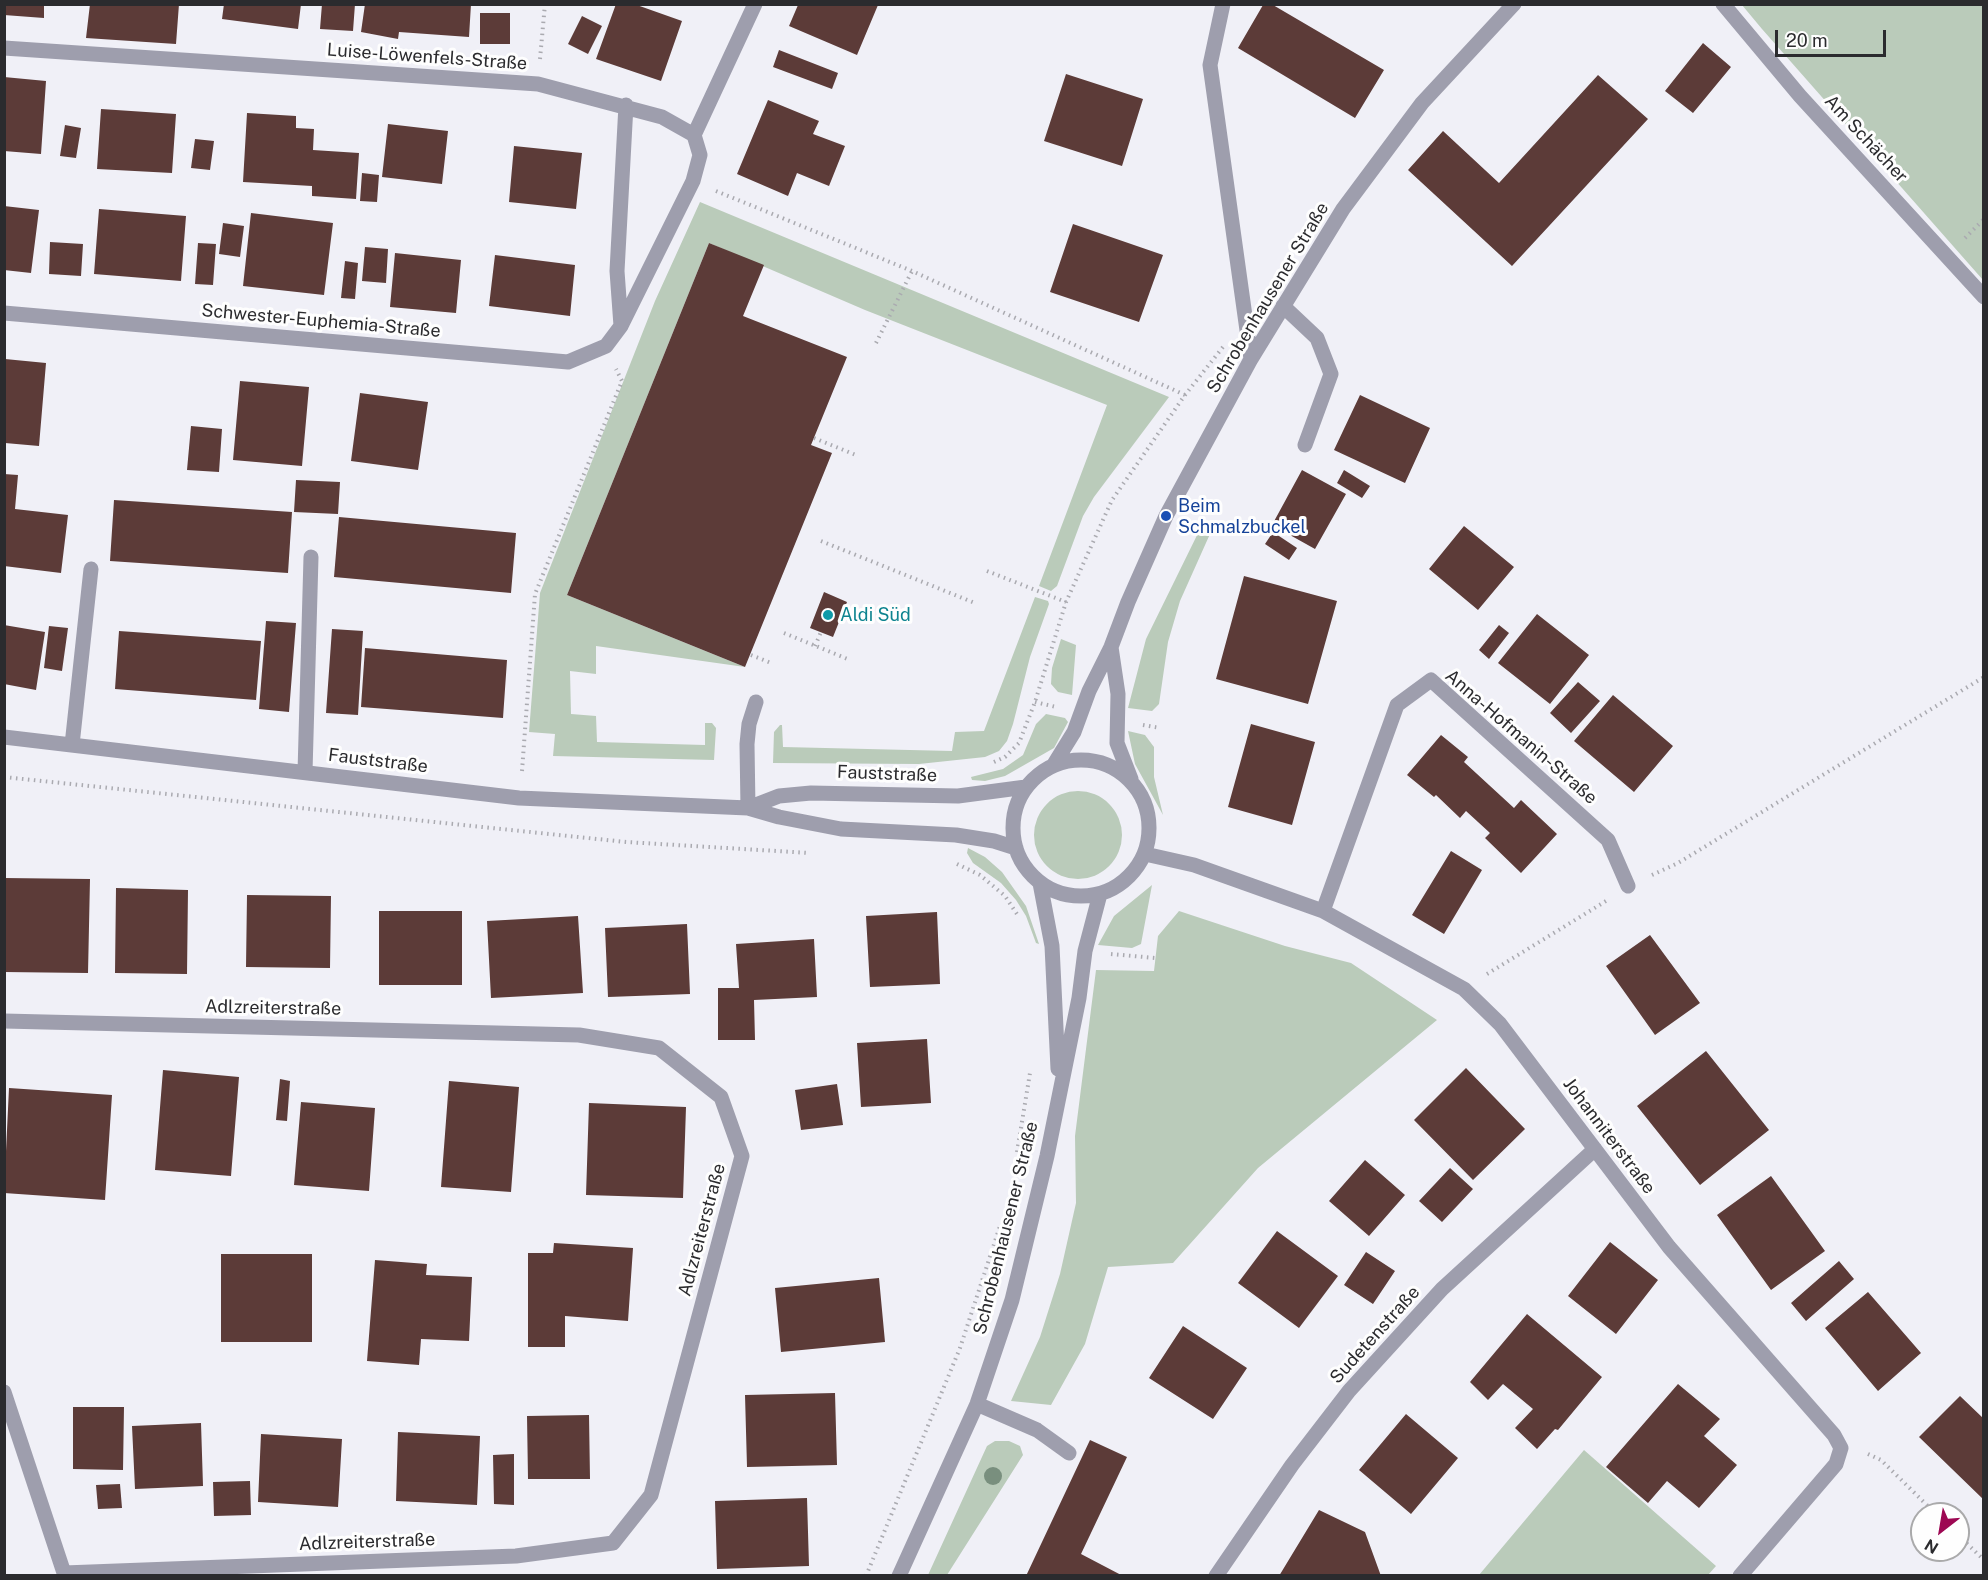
<!DOCTYPE html>
<meta charset="utf-8">
<style>
body{margin:0}
#map{position:relative;width:1988px;height:1580px;overflow:hidden;background:#f0f0f7;font-family:"Public Sans",sans-serif}
canvas{display:block}
.frame{position:absolute;inset:0;border:6px solid #2b2b2e;pointer-events:none}
.north{position:absolute;left:1910px;top:1502px;width:60px;height:60px;box-sizing:border-box;background:#fefefe;border:2px solid #aaaaab;border-radius:50%;rotate:211deg;font-size:16px;font-weight:700;line-height:24px;text-align:center;color:#2b2b2e}
.north::after{content:'';display:block;margin:auto;width:21px;height:27px;background:#9d0853;clip-path:polygon(50% 0,100% 100%,50% 72%,0 100%)}
.scale{position:absolute;left:1775px;top:30px;width:111px;height:27px;box-sizing:border-box;border:3px solid #2b2b2e;border-top:0;padding-left:8px;font-size:18px;line-height:21px;white-space:nowrap;color:#2b2b2e;-webkit-text-stroke:4px #fefefe;paint-order:stroke}
</style>
<div id="map">
<canvas width="1988" height="1580"></canvas>
<div class="frame"></div>
<div class="north">N</div>
<div class="scale">20 m</div>
</div>
<script>
const context = document.querySelector('canvas').getContext('2d');
context.lineJoin = 'round';
function fillPath(path, color) { context.fillStyle = color; context.fill(path, 'evenodd'); }
const shape = rows => new Path2D(rows.map(r => 'M' + r).join(''));
function trace(path, color, width, dash) { context.strokeStyle = color; context.lineWidth = width; context.lineCap = dash ? 'butt' : 'round'; context.setLineDash(dash || []); context.stroke(path); }
function write(font, color, halo, rows, align = 'center') {
  context.font = font + ' "Public Sans",sans-serif'; context.lineWidth = 6; context.setLineDash([]); context.textBaseline = 'middle'; context.strokeStyle = halo; context.fillStyle = color; for (const [text, x, y, turn = 0] of rows) {
    context.save(); context.translate(x, y); context.rotate((+turn || 0) * Math.PI / 180); context.textAlign = isNaN(turn) ? turn : align; if (halo) context.strokeText(text, 0, 0); context.fillText(text, 0, 0); context.restore();
  }
}
fillPath(shape([
 [1742,5,1983,5,1983,280,1762,29],
 [700,202,1169,397,1094,497,1083,516,1057,586,1051,591,1039,586,1107,405,865,310,709,243,567,595,745,667,596,646,596,674,570,671,571,714,596,716,597,742,705,745,705,723,712,723,716,728,714,760,553,756,555,734,529,732,540,593,655,301],
 [1204,521,1214,525,1180,601,1168,642,1159,704,1152,711,1128,708,1146,639],
 [1035,597,1048,601,1049,604,1030,657,1013,724,1007,741,999,751,985,757,919,764,773,763,774,732,780,725,782,725,783,747,952,751,955,732,984,731],
 [1061,639,1076,645,1072,695,1058,692,1051,684,1052,668],
 [1046,714,1065,718,1068,722,1054,748,1005,776,985,781,972,780,971,777,1003,769,1023,755,1036,724],
 [1128,731,1145,735,1154,747,1154,777,1163,815,1135,764],
 '1034 835a44 44 0 1 1 88 0a44 44 0 1 1-88 0Z',
 [968,848,985,857,1002,872,1026,906,1039,944,1036,943,1026,916,1016,900,1001,883,973,863,967,853],
 [1152,885,1141,944,1132,948,1098,945,1114,916],
 [1179,911,1285,946,1351,963,1437,1020,1258,1168,1173,1263,1108,1267,1085,1344,1051,1405,1011,1401,1040,1337,1060,1274,1076,1203,1075,1136,1096,970,1154,971,1158,936],
 [995,1441,1009,1441,1020,1446,1023,1455,947,1575,928,1575,987,1446],
 [1584,1450,1716,1566,1708,1575,1479,1575]
]), '#bacbba');
fillPath(shape([
 [4,4,44,4,44,18,4,15],
 [90,4,179,4,176,44,86,38],
 [224,4,301,4,298,29,222,19],
 [322,4,355,4,353,31,320,29],
 [365,4,471,4,469,37,399,32,398,39,361,32],
 [616,4,634,4,682,21,661,81,596,59],
 [798,5,878,5,857,55,789,26],
 [1263,5,1273,5,1384,70,1355,118,1238,48],
 [480,13,510,13,510,44,480,44],
 [582,16,602,26,588,54,568,44],
 [1703,43,1731,67,1693,113,1665,91],
 [779,50,838,73,832,89,773,67],
 [1066,74,1143,99,1122,166,1044,141],
 [1598,75,1648,119,1512,266,1408,170,1443,131,1499,183],
 [4,77,46,81,41,154,4,151],
 [768,100,819,121,813,134,845,146,829,186,797,173,788,196,737,174],
 [101,109,176,114,172,173,97,169],
 [247,113,296,116,296,128,314,129,313,150,359,153,356,199,312,196,312,186,243,182],
 [388,124,448,131,442,184,382,177],
 [65,125,81,128,76,158,60,156],
 [195,139,214,141,210,170,191,168],
 [514,146,582,153,576,209,509,202],
 [362,173,379,175,377,202,360,201],
 [4,206,39,210,31,273,4,270],
 [99,209,186,216,181,281,94,274],
 [251,213,333,223,324,295,243,286],
 [223,223,244,226,240,257,219,254],
 [1073,224,1163,255,1139,322,1050,292],
 [50,242,83,244,81,276,49,274],
 [198,243,216,244,213,285,195,284],
 [709,243,764,265,743,316,847,357,811,445,832,453,745,667,567,595],
 [365,247,388,249,386,283,362,281],
 [395,253,461,260,456,313,390,307],
 [495,255,575,265,570,316,489,306],
 [345,261,358,263,355,299,341,298],
 [5,359,46,363,39,446,5,443],
 [240,381,309,387,302,466,233,460],
 [360,393,428,402,418,470,351,461],
 [1360,395,1430,428,1405,483,1334,450],
 [191,426,222,429,219,472,187,470],
 [1302,470,1346,494,1315,549,1272,525],
 [1344,470,1370,486,1362,498,1337,483],
 [4,474,18,475,15,509,68,515,61,573,4,566],
 [296,480,340,482,338,514,294,512],
 [114,500,292,512,288,573,110,561],
 [339,517,516,533,511,593,334,577],
 [1464,526,1514,567,1478,610,1429,569],
 [1273,532,1297,548,1289,560,1265,544],
 [1244,576,1337,601,1308,704,1216,679],
 [824,592,847,602,833,637,810,628],
 [1537,614,1589,655,1550,704,1498,663],
 [266,621,296,623,289,712,259,709],
 [4,625,45,632,36,690,4,684],
 [1499,625,1509,633,1489,659,1479,650],
 [49,626,68,628,62,671,44,668],
 [332,629,363,631,358,715,326,713],
 [119,631,261,641,256,700,115,689],
 [365,648,507,660,503,718,361,707],
 [1578,682,1600,701,1571,733,1550,713],
 [1613,695,1673,746,1634,792,1574,741],
 [1251,724,1315,742,1292,825,1228,807],
 [1441,735,1468,757,1464,762,1514,808,1521,800,1557,834,1521,873,1485,838,1490,833,1466,811,1460,818,1436,795,1434,797,1407,775],
 [1451,851,1482,870,1444,934,1412,915],
 [4,878,90,879,88,973,4,972],
 [116,888,188,890,187,974,115,973],
 [247,895,331,896,330,968,246,967],
 [379,911,462,911,462,985,379,985],
 [937,912,940,984,870,987,866,916],
 [578,916,583,993,491,998,487,921],
 [687,924,690,994,608,997,605,928],
 [1650,935,1700,1003,1655,1035,1606,966],
 [814,939,817,997,754,1000,755,1040,718,1040,718,988,739,988,736,944],
 [927,1039,931,1103,861,1107,857,1043],
 [1706,1051,1769,1130,1700,1185,1637,1106],
 [1466,1068,1525,1129,1473,1180,1414,1120],
 [163,1070,239,1077,231,1176,155,1170],
 [280,1079,290,1081,287,1121,276,1120],
 [449,1081,519,1087,511,1192,441,1187],
 [837,1084,843,1125,801,1130,795,1090],
 [9,1088,112,1095,105,1200,4,1193],
 [301,1102,375,1108,369,1191,294,1185],
 [589,1103,686,1107,683,1198,586,1195],
 [1365,1160,1405,1195,1369,1236,1329,1201],
 [1450,1168,1473,1189,1442,1222,1419,1201],
 [1771,1176,1825,1251,1771,1290,1717,1215],
 [1277,1231,1338,1276,1299,1328,1238,1283],
 [1610,1242,1658,1280,1616,1334,1568,1296],
 [554,1243,633,1248,628,1321,565,1316,565,1347,528,1347,528,1253,553,1253],
 [1366,1252,1395,1271,1373,1304,1344,1285],
 [221,1254,312,1254,312,1342,221,1342],
 [375,1260,427,1264,426,1275,472,1277,469,1341,421,1339,419,1365,367,1361],
 [1839,1261,1854,1279,1806,1321,1791,1303],
 [879,1278,885,1342,781,1352,775,1288],
 [1868,1292,1921,1353,1878,1391,1825,1328],
 [1527,1314,1602,1377,1558,1430,1555,1429,1537,1449,1515,1428,1533,1409,1503,1384,1488,1400,1470,1382],
 [1183,1326,1247,1368,1213,1419,1149,1378],
 [1678,1384,1720,1419,1704,1436,1737,1465,1699,1508,1667,1481,1648,1503,1606,1467],
 [835,1393,837,1465,747,1467,745,1395],
 [1960,1396,1984,1419,1984,1500,1919,1437],
 [73,1407,124,1407,123,1470,73,1469],
 [1406,1414,1458,1458,1411,1514,1359,1470],
 [589,1415,590,1479,528,1479,527,1416],
 [201,1423,203,1486,135,1489,132,1426],
 [398,1432,480,1436,477,1505,396,1501],
 [261,1434,342,1439,338,1507,258,1502],
 [1090,1440,1127,1457,1081,1554,1123,1576,1026,1576],
 [514,1454,514,1505,494,1504,493,1455],
 [250,1481,251,1515,214,1516,213,1482],
 [120,1484,122,1508,98,1509,96,1485],
 [807,1498,809,1566,717,1569,715,1501],
 [1319,1510,1365,1532,1381,1576,1279,1576]
]), '#5c3b38');
trace(shape([
 [540,59,545,4],
 [716,191,912,271,1185,395],
 [1965,238,1984,219],
 [876,343,912,271],
 [814,438,856,455],
 [821,541,975,603],
 [987,571,1066,602],
 [784,633,850,660],
 [815,646,821,632],
 [751,655,771,663],
 [1035,702,1056,707],
 [1143,725,1160,728],
 [994,762,1005,757,1019,743,1035,702,1066,602,1112,500,1185,395,1223,347],
 [522,771,535,594,622,381,616,369],
 [4,777,626,842,810,853],
 [957,864,980,875,1005,896,1017,914],
 [1652,875,1678,863,1984,677],
 [1111,954,1155,958],
 [1487,974,1606,901],
 [1017,1152,1030,1073],
 [1868,1454,1881,1460,1936,1514],
 [1958,1535,1984,1560],
 [866,1576,960,1348,1000,1226]
]), '#aaaab0', 4, [1.5, 4.5]);
trace(shape([
 [1223,4,1210,65,1251,359],
 [1723,4,1800,96,1984,297],
 [4,48,538,84,662,117,694,135,755,4],
 [1283,306,1317,338,1331,374,1305,445],
 [4,313,568,362,606,346,621,326,693,181,700,155,694,135],
 [621,326,617,271,626,105],
 [1111,647,1118,694,1117,743,1131,779],
 [4,737,519,798,748,808,779,817,841,829,956,835,994,841,1016,848],
 [72,745,91,569],
 '1013 828a68 68 0 1 1 136 0a68 68 0 1 1-136 0Z',
 [1053,766,1074,732,1089,691,1111,647,1128,602,1166,516,1251,359,1343,209,1422,103,1514,4],
 [305,772,311,557],
 [748,808,779,796,811,793,958,796,1026,787],
 [748,808,747,744,749,724,756,702],
 [1145,854,1194,865,1323,911,1464,989,1500,1024,1669,1247,1834,1435,1841,1448,1836,1464,1740,1576],
 [1040,883,1052,946,1058,1069],
 [1323,911,1397,705,1431,680,1608,840,1628,886],
 [4,1021,579,1035,659,1048,721,1097,742,1156,651,1495,613,1543,516,1556,64,1573],
 [4,1392,65,1576],
 [977,1404,1037,1430,1069,1453],
 [899,1576,977,1404,1012,1300,1047,1156,1079,998,1085,951,1100,894],
 [1216,1576,1292,1465,1349,1391,1442,1289,1595,1149]
]), '#9e9ead', 15);
context.fillStyle = '#798f7e';
for (const [x, y] of [
 [993,1476]
]) { context.beginPath(); context.arc(x, y, 9, 0, 2 * Math.PI); context.fill(); }
for (const [x, y, r, color] of [
 [1166,516,6,"#1a4fb4"],
 [828,615,6,"#0f9aa8"]
]) { const dot = new Path2D(); dot.arc(x, y, r, 0, 2 * Math.PI); context.fillStyle = color; context.fill(dot); trace(dot, '#fefefe', 2); }
write('18px', '#2b2b2e', '#fefefe', [
 ["Luise-Löwenfels-Straße",427,57,4],
 ["Am Schächer",1866,139,47],
 ["Schrobenhausener Straße",1268,298,-59],
 ["Schwester-Euphemia-Straße",321,321,5],
 ["Anna-Hofmanin-Straße",1521,737,41],
 ["Fauststraße",378,761,7],
 ["Fauststraße",887,774,2],
 ["Adlzreiterstraße",273,1008,1],
 ["Johanniterstraße",1609,1136,53],
 ["Schrobenhausener Straße",1006,1228,-76],
 ["Adlzreiterstraße",702,1230,-75],
 ["Sudetenstraße",1375,1335,-48],
 ["Adlzreiterstraße",367,1542,-2]
]);
write('18px', '#164399', '#fefefe', [
 ["Beim",1178,506],
 ["Schmalzbuckel",1178,527]
], 'left');
write('18px', '#0d838f', '#fefefe', [
 ["Aldi Süd",840,615]
], 'left');
</script>
